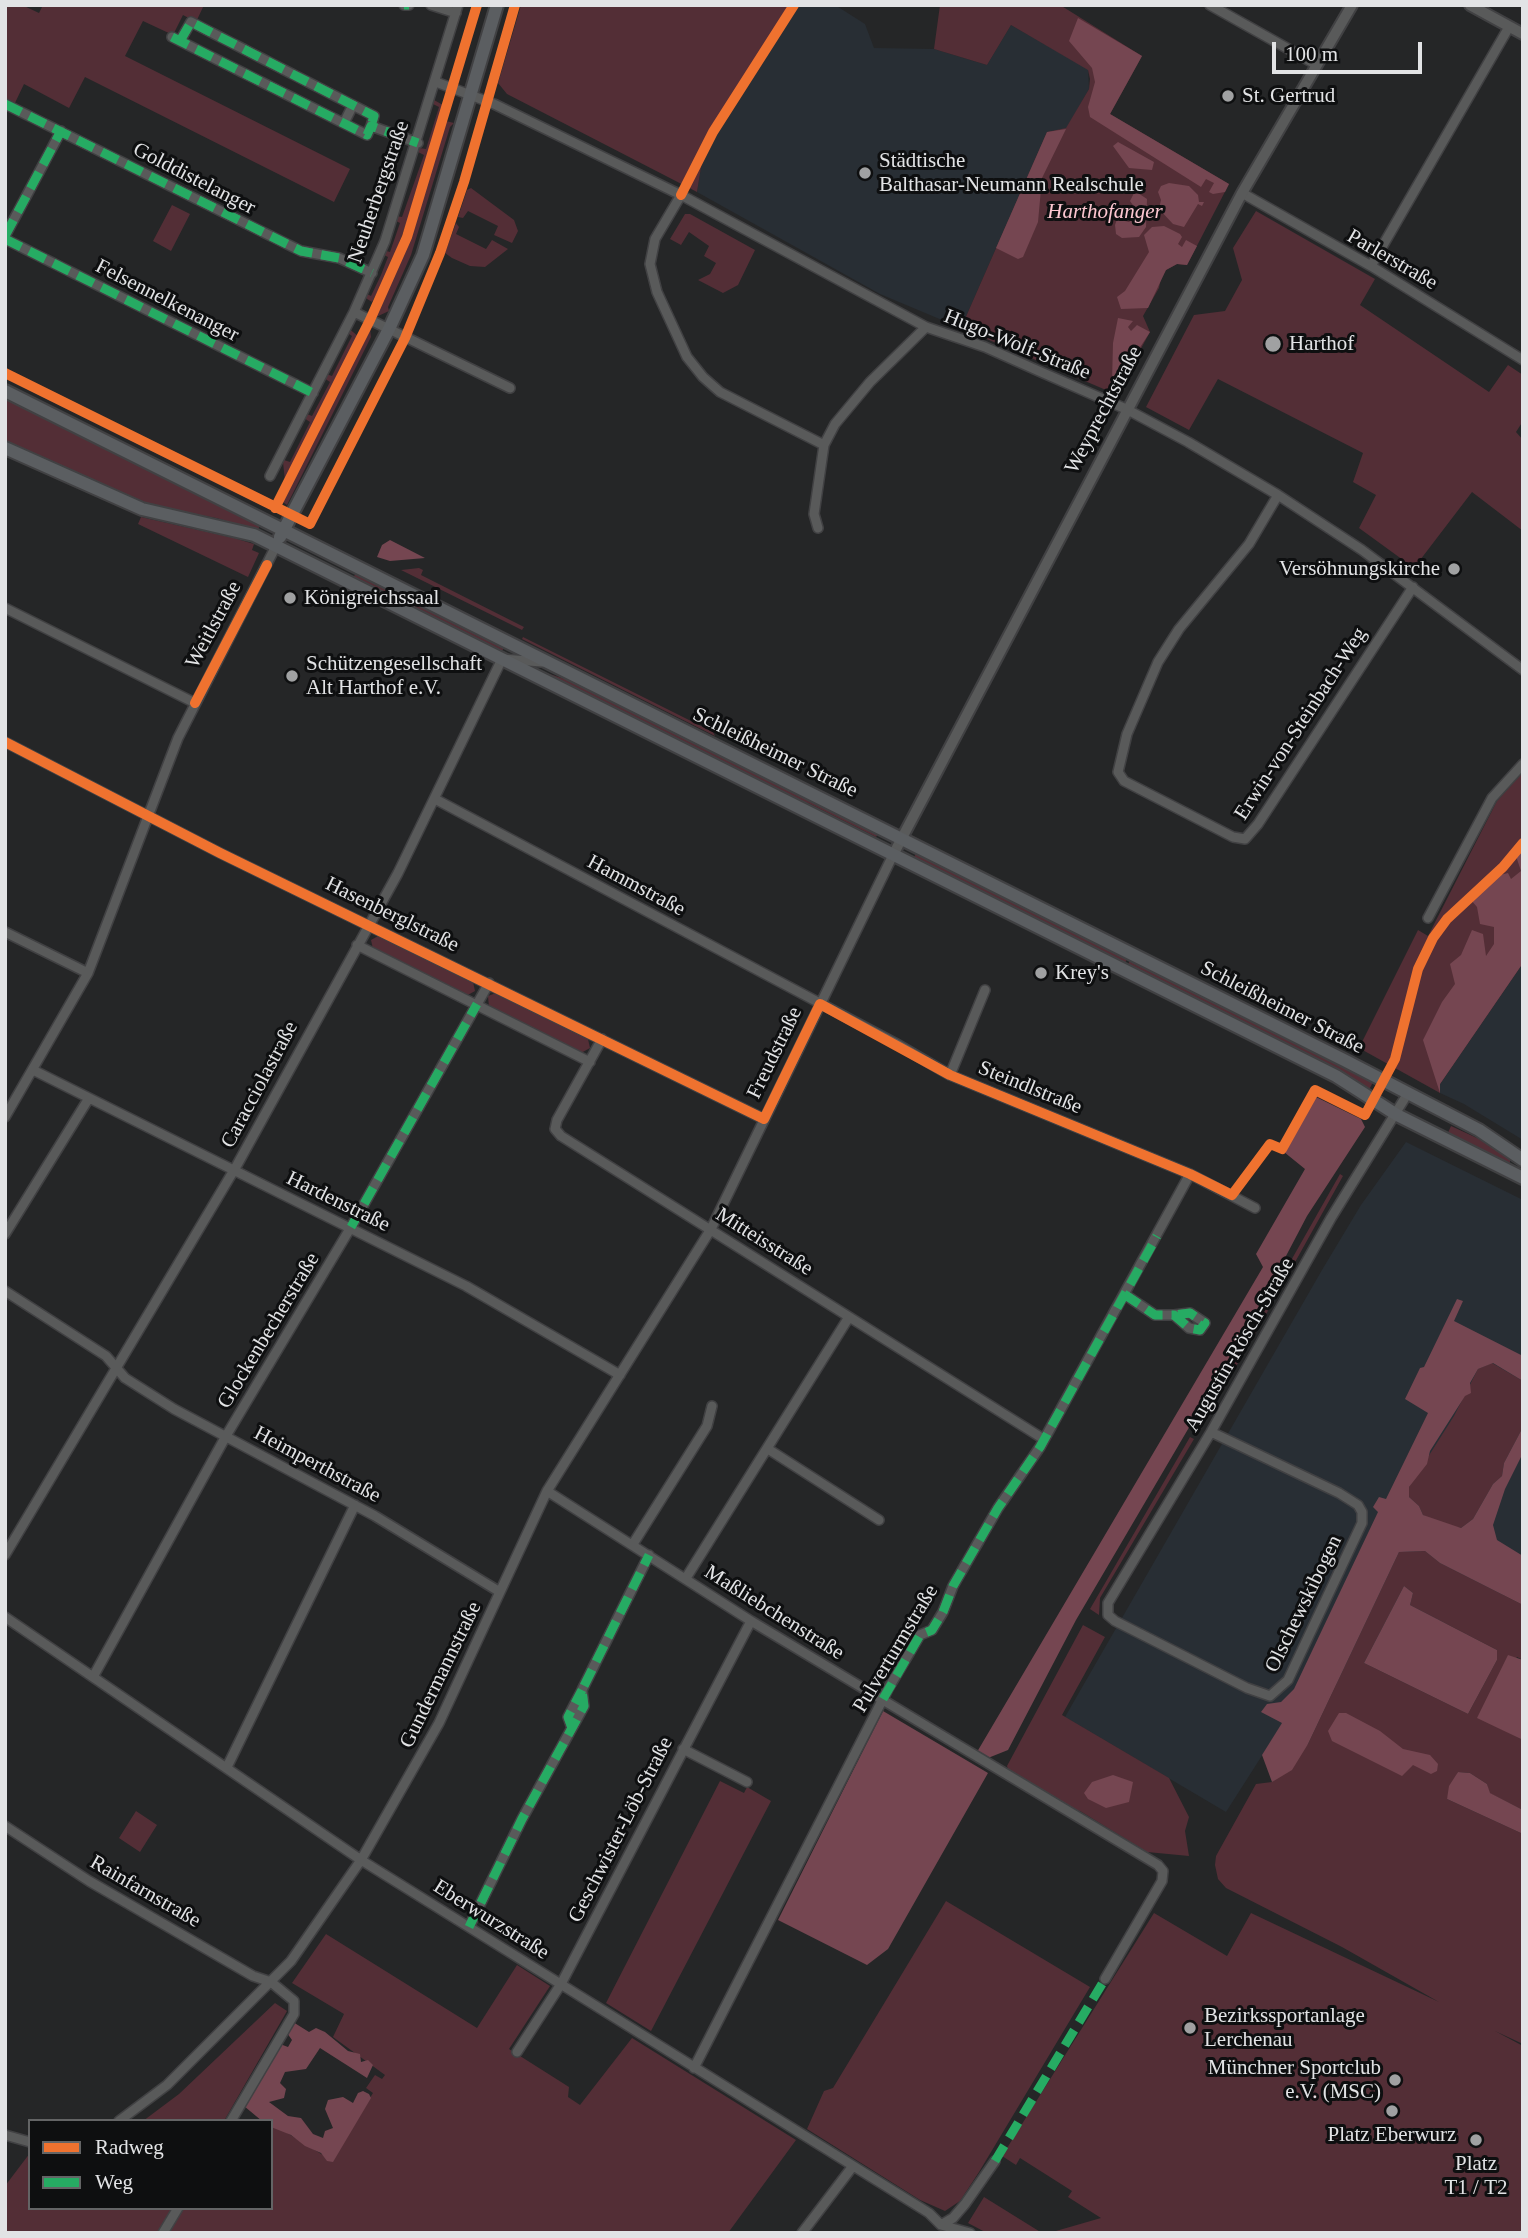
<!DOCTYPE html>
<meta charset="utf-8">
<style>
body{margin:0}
#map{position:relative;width:1528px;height:2238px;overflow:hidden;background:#252627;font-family:"Times New Roman",serif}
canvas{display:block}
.frame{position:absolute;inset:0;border:7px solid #e2e3e5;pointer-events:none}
.legend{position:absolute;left:28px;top:2119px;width:245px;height:91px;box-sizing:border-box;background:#0e0f10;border:2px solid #636465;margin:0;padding:9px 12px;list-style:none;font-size:21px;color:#e2e3e5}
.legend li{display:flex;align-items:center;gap:14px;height:35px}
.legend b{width:35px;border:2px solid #636465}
.scale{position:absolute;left:1272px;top:42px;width:150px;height:32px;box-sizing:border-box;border:4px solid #e2e3e5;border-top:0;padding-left:9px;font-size:21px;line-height:24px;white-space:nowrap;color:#e2e3e5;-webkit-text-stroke:5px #0e0f10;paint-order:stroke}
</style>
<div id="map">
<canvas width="1528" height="2238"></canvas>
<div class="frame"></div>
<ul class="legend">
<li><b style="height:9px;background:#ef722f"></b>Radweg</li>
<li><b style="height:9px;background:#26ab63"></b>Weg</li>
</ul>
<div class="scale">100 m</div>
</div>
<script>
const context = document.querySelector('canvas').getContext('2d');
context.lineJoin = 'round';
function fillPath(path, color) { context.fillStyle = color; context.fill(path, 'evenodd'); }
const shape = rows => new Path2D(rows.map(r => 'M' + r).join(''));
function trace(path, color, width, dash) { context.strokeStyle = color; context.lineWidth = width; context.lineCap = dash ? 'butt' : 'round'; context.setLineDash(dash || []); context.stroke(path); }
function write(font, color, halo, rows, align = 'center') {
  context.font = font + ' "Times New Roman",serif'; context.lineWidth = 6; context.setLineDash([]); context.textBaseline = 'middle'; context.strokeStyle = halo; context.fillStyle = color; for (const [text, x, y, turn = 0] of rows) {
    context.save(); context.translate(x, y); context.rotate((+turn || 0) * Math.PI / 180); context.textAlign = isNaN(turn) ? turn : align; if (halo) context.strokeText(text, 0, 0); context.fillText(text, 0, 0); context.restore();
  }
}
fillPath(shape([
 [797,5,835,5,865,24,874,48,934,49,987,65,1011,25,1088,69,1089,89,1066,129,1047,132,961,328,880,294,697,192,703,155,708,144],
 [1523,963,1523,1140,1464,1104,1440,1093,1440,1084],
 [1406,1142,1523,1200,1523,1584,1293,1707,1226,1812,1065,1717,1322,1270,1361,1205]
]), '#282e34');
fillPath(shape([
 [5,5,22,5,39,13,43,5,204,5,196,22,183,15,173,35,143,21,125,56,350,169,334,202,85,77,69,108,24,84,14,105,5,101],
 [521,5,797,5,708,144,703,155,697,192,507,94,498,83],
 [940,5,1060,5,1142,56,1110,114,1229,184,1187,265,1177,264,1166,270,1161,278,1159,288,1143,316,1150,332,1121,385,1113,393,961,328,1047,132,1066,128,1089,89,1090,79,1088,70,1011,25,987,65,934,49],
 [434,100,443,105,414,204,386,277,372,302,364,297,365,293,371,296,381,275,388,257,382,254,383,250,390,252,400,223,394,220,396,216,402,217,424,155,418,152,419,148,426,149,439,107,433,104],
 [446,121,454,123,450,127,411,255,388,307,389,311,376,317,412,233],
 [471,188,514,220,518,231,512,243,494,235,498,226,468,211,463,218,458,217,467,190],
 [172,205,190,214,171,251,153,241],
 [1256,211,1375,279,1360,305,1489,392,1508,365,1523,375,1523,421,1516,432,1523,440,1523,531,1472,492,1414,568,1359,528,1376,495,1353,482,1363,453,1218,379,1189,430,1146,407,1194,315,1225,311,1242,280,1233,248],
 [685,214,690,214,755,250,738,285,723,293,698,280,710,274,716,263,704,256,709,246,689,232,681,245,670,239],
 [456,223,459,227,456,234,486,249,492,240,508,249,485,267,470,266,452,258,445,253],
 [348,328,358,336,285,481,283,462,284,460,290,462,310,422,304,418,307,414,312,416,330,382,324,378,326,374,332,376,352,336,346,332],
 [370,328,371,337,287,505,283,502],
 [5,397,260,525,258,530,216,518,140,504,5,444],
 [141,517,234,538,254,544,252,550,259,553,248,577,138,524],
 [419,568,423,570,421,575,524,627,522,630,401,570],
 [356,573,505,647,500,653,353,578],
 [523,637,713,732,715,736,522,639],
 [525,666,571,681,878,834,876,837,808,803,798,802],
 [1523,772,1523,963,1440,1084,1440,1093,1359,1048,1418,930,1428,936,1497,801],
 [916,853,1127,959,1124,965,913,860],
 [380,935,473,982,475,991,466,996,373,949,371,940],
 [1130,960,1373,1082,1369,1090,1127,967],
 [496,993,588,1039,590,1048,581,1053,489,1007,488,996],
 [1451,1126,1490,1144,1510,1158,1510,1163,1447,1135],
 [1340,1174,1343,1176,1255,1334,1211,1409,1208,1407],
 [1492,1363,1523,1381,1523,1427,1504,1463,1502,1476,1493,1484,1473,1519,1461,1528,1443,1525,1423,1515,1419,1506,1409,1497,1409,1487,1454,1416,1478,1369],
 [1190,1437,1194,1439,1100,1598,1099,1615,1090,1609],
 [1425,1551,1440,1563,1523,1605,1523,1660,1517,1657,1478,1717,1523,1740,1523,1810,1489,1793,1487,1784,1470,1773,1458,1772,1447,1799,1523,1834,1523,2044,1495,2031,1523,2046,1523,2233,1049,2233,1101,2218,1068,2197,1072,2191,1020,2158,1016,2165,1002,2156,1154,1913,1227,1956,1251,1913,1439,2002,1342,1947,1226,1888,1218,1879,1215,1865,1216,1856,1256,1784,1272,1782,1308,1744,1399,1552],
 [1404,1586,1413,1593,1410,1605,1497,1650,1497,1660,1468,1714,1364,1663],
 [1083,1625,1105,1637,1062,1715,1169,1778,1189,1817,1185,1831,1189,1856,1147,1852,1080,1811,1061,1807,1009,1772,1007,1766],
 [720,1781,744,1793,747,1787,771,1801,651,2031,606,2003],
 [136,1811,157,1825,140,1852,119,1838],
 [946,1901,1090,1987,979,2172,960,2201,945,2211,920,2200,807,2129,824,2091,833,2088],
 [326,1934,477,2028,517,1965,550,1986,509,2049,569,2087,568,2097,580,2105,632,2038,796,2140,728,2233,162,2233,178,2208,271,2208,271,2123,331,2160,373,2093,366,2088,375,2075,382,2079,385,2075,333,2037,344,2014,292,1983],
 [275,2003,287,2011,224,2121,143,2121,179,2094],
 [30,2153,30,2208,175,2208,161,2233,5,2233,5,2186],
 [984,2197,1042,2233,987,2233,968,2223]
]), '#532e36');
fillPath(shape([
 [1078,18,1142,56,1110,114,1229,184,1225,192,1213,194,1209,192,1214,183,1206,179,1201,187,1090,117,1088,107,1095,82,1092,68,1069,41],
 [1066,129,1042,178,1038,222,1023,257,1018,259,996,248,1047,132],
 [1118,142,1154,162,1152,170,1129,168,1113,146],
 [1169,183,1189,186,1198,195,1199,202,1204,202,1202,206,1198,204,1184,227,1173,224,1159,209,1161,200,1158,192,1161,186],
 [1135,191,1147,199,1146,227,1139,237,1122,238,1116,234,1115,225,1117,219,1129,222,1134,218,1137,211,1130,201],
 [1164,226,1180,234,1182,237,1178,244,1182,247,1186,240,1197,246,1187,265,1177,264,1166,270,1148,308,1121,309,1117,297,1125,291,1149,252,1144,235,1152,227],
 [1118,318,1133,321,1128,327,1131,331,1137,325,1150,332,1128,366,1131,368,1121,385,1112,382,1113,343],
 [390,540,425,558,390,561,377,557,382,545],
 [1523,846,1523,963,1440,1084,1440,1093,1423,1040,1442,1002,1455,984,1450,964,1461,955,1472,930,1483,934,1486,956,1494,944,1494,927,1480,924,1477,907,1471,900,1496,876,1508,873,1511,879,1521,871,1516,856],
 [1316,1097,1361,1119,1365,1127,1307,1216,1255,1315,1076,1620,1008,1750,988,1758,977,1752,1263,1267,1256,1254,1305,1169,1284,1152],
 [1457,1299,1463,1301,1454,1321,1523,1356,1523,1381,1493,1363,1478,1369,1470,1383,1471,1393,1465,1396,1430,1451,1427,1464,1409,1487,1409,1497,1419,1506,1423,1515,1461,1528,1473,1519,1493,1484,1502,1476,1504,1463,1523,1427,1523,1453,1505,1489,1493,1525,1497,1540,1523,1556,1523,1605,1440,1563,1425,1551,1399,1552,1308,1744,1292,1770,1272,1782,1262,1755,1282,1723,1261,1712,1267,1704,1281,1702,1294,1689,1378,1512,1373,1507,1379,1497,1386,1499,1428,1413,1405,1399,1420,1368,1424,1367],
 [1404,1586,1413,1593,1410,1605,1497,1650,1497,1660,1468,1714,1364,1663],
 [1508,1655,1523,1660,1523,1740,1477,1718],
 [883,1711,988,1773,888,1949,867,1965,778,1920],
 [1339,1713,1346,1713,1380,1731,1403,1749,1430,1755,1438,1764,1437,1771,1431,1774,1413,1765,1402,1776,1332,1741,1328,1731],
 [1458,1772,1470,1773,1487,1784,1490,1793,1523,1810,1523,1834,1447,1799,1449,1786],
 [1113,1775,1133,1782,1129,1802,1106,1808,1088,1799,1084,1793,1092,1782],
 [293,2022,309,2032,316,2028,325,2032,348,2051,360,2054,361,2062,368,2060,373,2065,367,2078,320,2048,306,2069,285,2072,280,2083,286,2089,284,2098,269,2102,288,2116,301,2118,313,2134,323,2138,325,2131,333,2128,325,2109,328,2100,343,2097,353,2103,358,2093,363,2091,369,2094,371,2098,333,2162,327,2161,321,2153,305,2146,291,2135,271,2127,271,2121,262,2121,244,2106,280,2044,288,2047,292,2040,287,2033]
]), '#754651');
const minor = shape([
 [404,5,409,5],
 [431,5,456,13],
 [1210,5,1317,65],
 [172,37,367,135,371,126,418,143],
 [180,41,191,22,374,116,371,126],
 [436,82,494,104,681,195,926,327,985,347,1041,372,1126,409,1188,442,1278,495,1362,550,1523,670],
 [5,104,301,251,339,258,372,273],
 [344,123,353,105],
 [1242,193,1371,266,1523,360],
 [681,195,655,239,650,264,657,292,687,357,703,377,720,392,824,445],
 [5,236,61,131],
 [5,239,313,393],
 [1371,266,1509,27],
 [354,312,510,388],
 [270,476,354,312,385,241,458,5],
 [1278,495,1249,544,1179,629,1158,662,1127,734,1118,772,1124,781,1233,837,1245,839,1258,824,1413,587],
 [818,528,814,514,824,445,835,424,870,382,926,327],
 [5,608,195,703],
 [5,742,220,853,764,1119],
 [435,799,895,1043,950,1075,1190,1174,1255,1208],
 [1428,918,1492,798,1523,764],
 [5,932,88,973],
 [357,945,590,1062],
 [602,1039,557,1120,555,1129,561,1136,1042,1438],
 [35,1071,466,1286,620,1375],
 [950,1075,985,990],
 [5,1117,88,973,178,738,276,546],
 [5,1234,89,1098],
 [5,1291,106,1356,125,1378,174,1409,375,1516,500,1592],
 [1124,1294,1155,1315,1174,1315,1189,1328,1200,1330,1205,1323,1190,1313,1174,1315],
 [1211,1432,1339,1493,1358,1505,1362,1512,1362,1523,1288,1680,1270,1696,1247,1688,1115,1621,1108,1615,1108,1603,1211,1432,1331,1218,1408,1093],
 [768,1449,879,1520],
 [547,1491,751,1621,1158,1865,1163,1871,1162,1881,1105,1979],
 [633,1544,707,1426,712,1406],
 [5,1555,237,1165,398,873,502,659,542,662],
 [686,1578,849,1317],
 [5,1617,361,1860,929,2213,941,2225,970,2233],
 [93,1677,226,1436,351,1227,489,983],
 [572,1728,568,1717,581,1692],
 [683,1749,747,1782],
 [227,1767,355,1505],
 [5,1826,89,1881,253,1976,271,1982,294,2001,294,2014,231,2121],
 [469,1927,522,1819,584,1706,582,1690,649,1555],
 [517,2052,561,1984,751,1621],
 [694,2068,888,1689,920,1635,932,1630,943,1612,953,1586,998,1508,1040,1447,1190,1174],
 [119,2121,167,2085,291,1961,361,1860,439,1723,547,1491,711,1229,893,855],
 [5,2135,30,2142],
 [941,2225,953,2218,965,2204,995,2161],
 [163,2233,178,2208],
 [802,2233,853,2166]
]);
const tertiary = shape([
 [1470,5,1523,34],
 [893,855,1242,193,1352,5]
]);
const secondary = shape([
 [5,391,1346,1061,1479,1130,1523,1160],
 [5,448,142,509,254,535,1336,1076,1397,1115,1523,1178],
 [280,537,389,329,423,255,497,5]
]);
trace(minor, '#414143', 12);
trace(tertiary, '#414143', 14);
trace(secondary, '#414143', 16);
trace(minor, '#595a5a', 9);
trace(tertiary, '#595a5a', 10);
trace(secondary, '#5b5e61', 12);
trace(shape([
 [404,5,409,5],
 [172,37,367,135,371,126,418,143],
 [180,41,191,22,374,116,371,126],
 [5,104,301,251,339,258,372,273],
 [5,236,61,131],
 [5,239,313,393],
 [351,1227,477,1004],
 [1124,1294,1155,1315,1174,1315,1189,1328,1200,1330,1205,1323,1190,1313,1174,1315],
 [883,1699,920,1635,932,1630,943,1612,953,1586,998,1508,1040,1447,1157,1236],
 [572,1728,568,1717,582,1690],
 [469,1927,522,1819,584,1706,582,1690,649,1555],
 [995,2161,1105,1979]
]), '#26ab63', 9, [18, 9]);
trace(shape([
 [681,195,713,132,794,5],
 [5,373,310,524,405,338,440,253,464,182,515,5],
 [275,508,370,320,407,237,477,5],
 [195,703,267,565],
 [5,742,220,853,764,1119,820,1004,950,1075,1190,1174,1232,1195,1270,1144,1282,1149,1315,1090,1365,1115,1395,1059,1418,969,1433,938,1447,919,1503,867,1523,843]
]), '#ef722f', 10);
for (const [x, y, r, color] of [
 [1228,96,7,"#a0a1a2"],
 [865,173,7,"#a0a1a2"],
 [1273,344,9,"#a0a1a2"],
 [1454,569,7,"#a0a1a2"],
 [290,598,7,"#a0a1a2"],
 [292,676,7,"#a0a1a2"],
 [1041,973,7,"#a0a1a2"],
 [1190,2028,7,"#a0a1a2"],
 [1395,2080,7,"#a0a1a2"],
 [1392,2111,7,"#a0a1a2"],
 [1476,2140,7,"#a0a1a2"]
]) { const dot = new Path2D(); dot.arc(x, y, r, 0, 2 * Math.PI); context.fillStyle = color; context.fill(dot); trace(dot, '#0e0f10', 2.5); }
write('21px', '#e2e3e5', '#0e0f10', [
 ["St. Gertrud",1242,96],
 ["Städtische",879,161],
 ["Balthasar-Neumann Realschule",879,185],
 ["Harthof",1289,344],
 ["Versöhnungskirche",1440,569,"right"],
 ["Königreichssaal",304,598],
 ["Schützengesellschaft",306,664],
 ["Alt Harthof e.V.",306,688],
 ["Krey's",1055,973],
 ["Bezirkssportanlage",1204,2016],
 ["Lerchenau",1204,2040],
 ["Münchner Sportclub",1381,2068,"right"],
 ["e.V. (MSC)",1381,2092,"right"],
 ["Platz Eberwurz",1392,2135,"center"],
 ["Platz",1476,2164,"center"],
 ["T1 / T2",1476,2188,"center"]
], 'left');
write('21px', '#e2e3e5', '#0e0f10', [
 ["Golddistelanger",194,179,27],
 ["Neuherbergstraße",379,192,-71],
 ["Parlerstraße",1392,260,30],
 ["Felsennelkenanger",167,301,27],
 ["Hugo-Wolf-Straße",1017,345,22],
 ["Weyprechtstraße",1104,410,-62],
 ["Weitlstraße",214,625,-62],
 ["Erwin-von-Steinbach-Weg",1301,724,-57],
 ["Schleißheimer Straße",775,753,26],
 ["Hammstraße",636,886,28],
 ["Hasenberglstraße",392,915,26],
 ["Schleißheimer Straße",1282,1008,27],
 ["Freudstraße",775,1053,-64],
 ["Caracciolastraße",260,1085,-62],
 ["Steindlstraße",1030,1088,22],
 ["Hardenstraße",338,1202,26],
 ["Mitteisstraße",764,1242,32],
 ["Glockenbecherstraße",269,1331,-59],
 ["Augustin-Rösch-Straße",1240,1345,-60],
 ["Heimperthstraße",317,1465,28],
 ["Olschewskibogen",1304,1604,-64],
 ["Maßliebchenstraße",774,1613,32],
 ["Pulverturmstraße",896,1649,-59],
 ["Gundermannstraße",441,1675,-64],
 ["Geschwister-Löb-Straße",621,1830,-63],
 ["Rainfarnstraße",145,1892,30],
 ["Eberwurzstraße",491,1920,32]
]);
write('italic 21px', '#fcc6d0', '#0e0f10', [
 ["Harthofanger",1105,212]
]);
</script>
